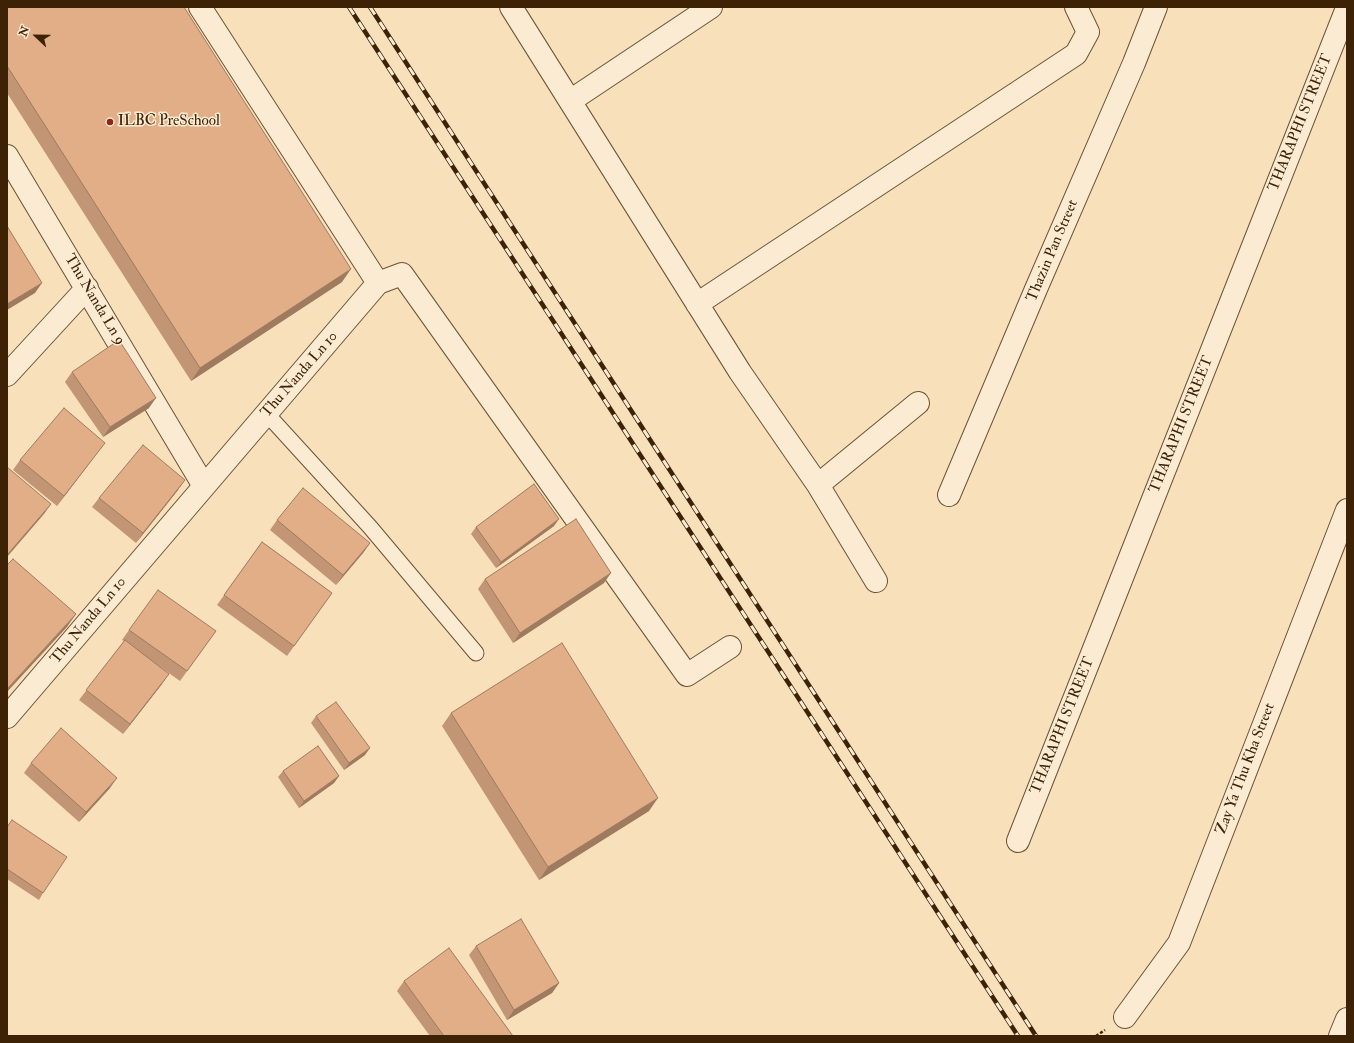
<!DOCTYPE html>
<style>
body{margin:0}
#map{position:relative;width:1354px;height:1043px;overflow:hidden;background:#f8e0ba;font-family:"IM FELL Double Pica",serif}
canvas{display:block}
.frame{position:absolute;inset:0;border:8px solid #3e2206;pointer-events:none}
.north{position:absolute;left:16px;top:16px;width:40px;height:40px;-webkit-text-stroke:3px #faebd2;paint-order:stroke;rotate:292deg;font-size:11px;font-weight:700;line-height:16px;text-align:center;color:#3e2206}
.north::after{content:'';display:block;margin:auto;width:14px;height:18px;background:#3e2206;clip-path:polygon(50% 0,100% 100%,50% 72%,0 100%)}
</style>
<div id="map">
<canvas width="1354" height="1043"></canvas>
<div class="frame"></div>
<div class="north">N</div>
</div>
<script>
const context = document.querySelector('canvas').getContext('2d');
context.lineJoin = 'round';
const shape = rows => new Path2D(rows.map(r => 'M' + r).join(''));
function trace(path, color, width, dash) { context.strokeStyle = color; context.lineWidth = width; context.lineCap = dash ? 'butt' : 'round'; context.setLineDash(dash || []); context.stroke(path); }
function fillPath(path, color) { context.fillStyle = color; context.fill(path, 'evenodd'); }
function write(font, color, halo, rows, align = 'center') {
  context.font = font + ' "IM FELL Double Pica",serif'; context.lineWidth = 3; context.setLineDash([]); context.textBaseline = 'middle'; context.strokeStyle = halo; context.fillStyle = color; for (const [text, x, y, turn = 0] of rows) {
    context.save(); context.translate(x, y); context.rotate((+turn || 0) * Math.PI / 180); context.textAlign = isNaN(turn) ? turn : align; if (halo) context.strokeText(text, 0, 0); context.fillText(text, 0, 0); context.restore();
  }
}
const service = shape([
 [266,413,370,527,476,653]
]);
const minor = shape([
 [511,7,740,372,818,485,876,581],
 [570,101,711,7],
 [7,156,204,486],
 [378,283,402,274,687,675,730,647],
 [697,304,1076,54,1088,32,1076,7],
 [7,375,87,288],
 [818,485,918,403],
 [949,495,1036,289,1134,63,1156,7],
 [7,717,378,283,200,7],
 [1018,841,1347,8],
 [1125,1017,1179,943,1347,510],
 [1340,1036,1347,1019]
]);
trace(service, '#6c5233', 17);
trace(minor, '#6c5233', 24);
trace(shape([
 [1096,1036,1105,1030]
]), '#3e2206', 2.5, [3, 2]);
trace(service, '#faebd2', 15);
trace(minor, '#faebd2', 22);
const rail = shape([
 [349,7,1018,1036],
 [370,7,1036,1036]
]);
trace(rail, '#3e2206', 4.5);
trace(rail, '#faebd2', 3, [9]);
fillPath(shape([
 [7,7,342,282,191,381,7,93],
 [72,372,149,408,103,437,65,382],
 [98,452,57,506,13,470,20,460],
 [178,490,136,543,92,507,99,498],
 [277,520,370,543,363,553,336,585,270,530],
 [554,526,496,568,471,534,476,527],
 [262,542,332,593,287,656,217,605],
 [485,579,604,583,513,643,478,589],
 [129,630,216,631,180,681,156,664,162,684,123,734,79,700,124,641,122,640],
 [451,713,649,811,539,880,442,726],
 [316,716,365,755,344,770,311,723],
 [31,763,110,788,79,822,24,773],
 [283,771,339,776,334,783,299,808,278,777],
 [7,827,43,893,39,900,7,879],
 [476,946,559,983,552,993,507,1020,469,955],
 [404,981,513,1036,430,1036,397,991]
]), '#c29675');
fillPath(shape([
 [351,269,342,282,191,381,200,368],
 [42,283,35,293,7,310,7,304],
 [156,398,149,408,103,437,110,427],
 [105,443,98,452,57,506,64,496],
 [185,480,178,490,136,543,143,533],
 [51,504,44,514,7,557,7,555],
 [559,519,554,526,496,568,501,562],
 [370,543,363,553,336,585,343,575],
 [611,573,604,583,513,643,520,633],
 [76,614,67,627,7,692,7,689],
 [169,674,162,684,123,734,130,724],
 [370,748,365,755,344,770,349,763],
 [339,776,334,783,299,808,304,801],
 [117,778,110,788,79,822,86,812],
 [658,798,649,811,539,880,548,867],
 [559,983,552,993,507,1020,514,1010]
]), '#9e7a5f');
const building = shape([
 [7,7,184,7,351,269,200,368,7,66,7,7],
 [7,226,42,283,7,304,7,226],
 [119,340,156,398,110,427,72,372,119,340],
 [64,408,105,443,64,496,20,460,64,408],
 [143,445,185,480,143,533,99,498,143,445],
 [7,467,51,504,7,555,7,467],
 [534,484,559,519,501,562,476,527,534,484],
 [303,488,370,543,343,575,277,520,303,488],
 [576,519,611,573,520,633,485,579,576,519],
 [262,542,332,593,294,646,224,595,262,542],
 [13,559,76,614,7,689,7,565,13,559],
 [158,590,216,631,187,671,129,630,158,590],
 [125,640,169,674,130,724,86,690,125,640],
 [562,643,658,798,548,867,451,713,562,643],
 [336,702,370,748,349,763,316,716,336,702],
 [61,728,117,778,86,812,31,763,61,728],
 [318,746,339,776,304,801,283,771,318,746],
 [12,820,67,857,43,893,7,869,7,827,12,820],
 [521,919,559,983,514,1010,476,946,521,919],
 [449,948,513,1036,444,1036,404,981,449,948]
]);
fillPath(building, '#e2ae88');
trace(building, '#9e7a5f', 1);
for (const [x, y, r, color] of [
 [110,122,4,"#8f2418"]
]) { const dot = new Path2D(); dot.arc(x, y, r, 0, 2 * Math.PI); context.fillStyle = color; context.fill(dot); trace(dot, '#faebd2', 1.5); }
write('15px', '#3e2206', '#faebd2', [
 ["ILBC PreSchool",118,122]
], 'left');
write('15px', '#3e2206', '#faebd2', [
 ["THARAPHI STREET",1301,123,-68],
 ["Thazin Pan Street",1053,251,-67],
 ["Thu Nanda Ln 9",94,300,59],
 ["Thu Nanda Ln 10",300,375,-49],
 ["THARAPHI STREET",1182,425,-68],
 ["Thu Nanda Ln 10",89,621,-50],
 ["THARAPHI STREET",1063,726,-68],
 ["Zay Ya Thu Kha Street",1246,769,-69]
]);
</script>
